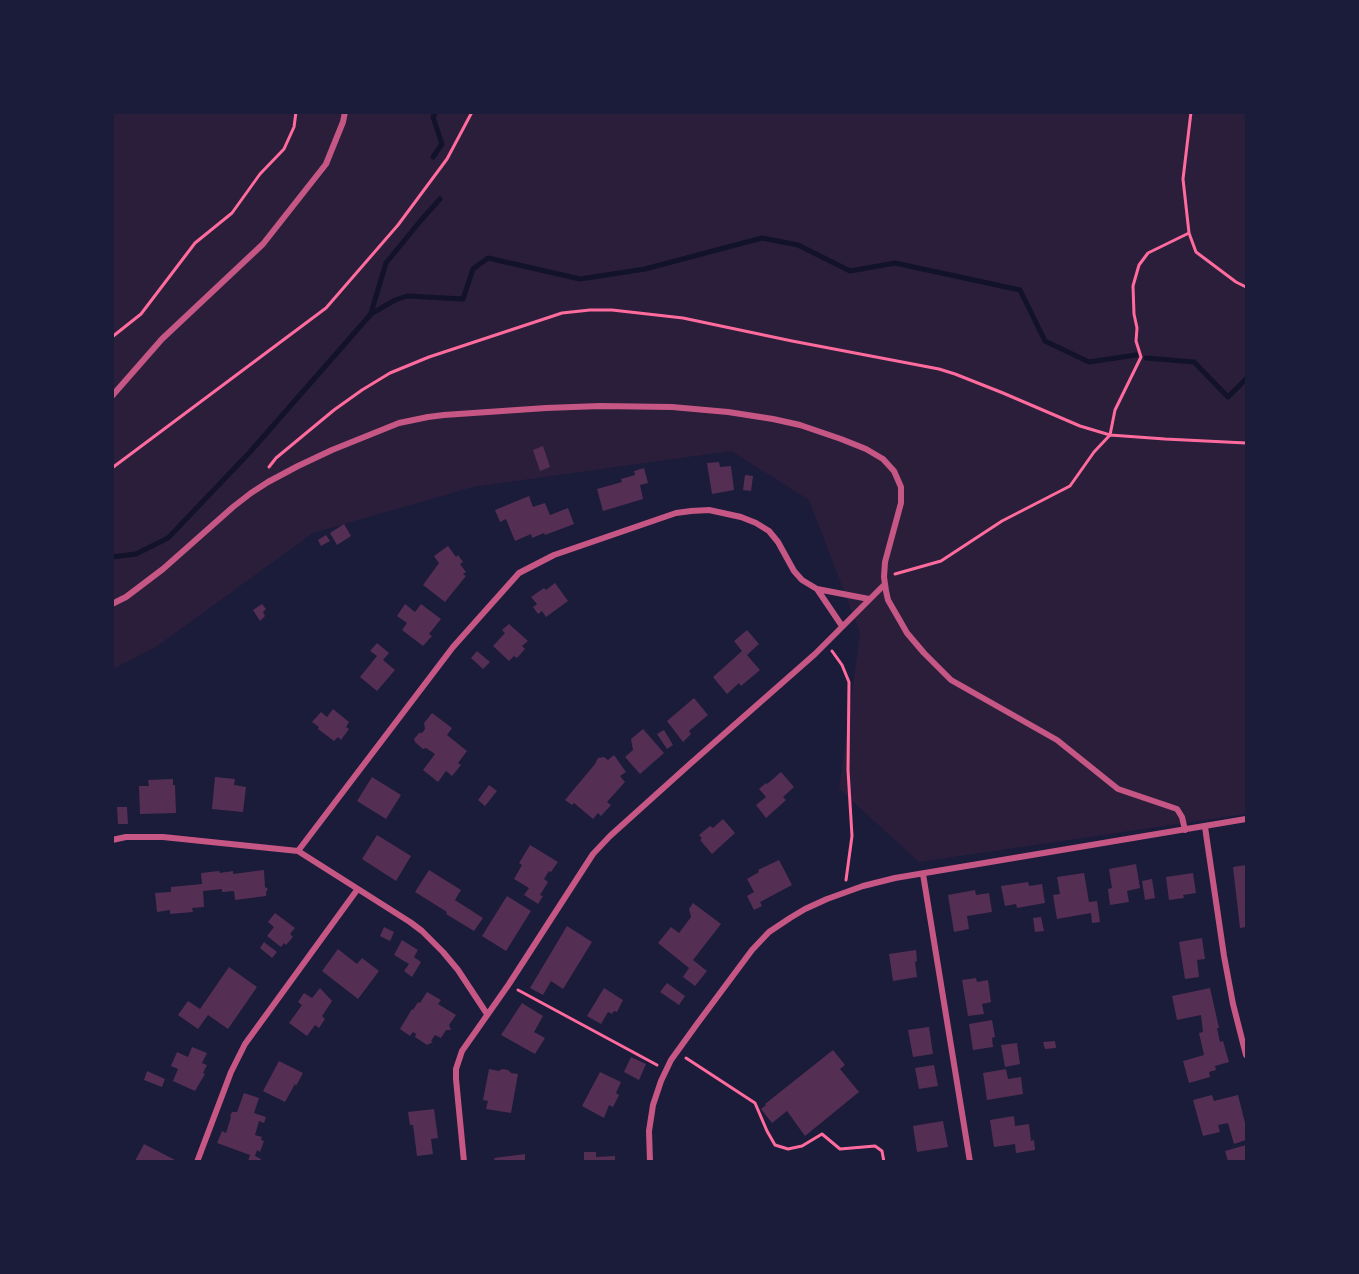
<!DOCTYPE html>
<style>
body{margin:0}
#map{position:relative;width:1359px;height:1274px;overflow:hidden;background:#1b1b3a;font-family:Helvetica,sans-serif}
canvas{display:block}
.frame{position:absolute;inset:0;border:114px solid #1b1b3a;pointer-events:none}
</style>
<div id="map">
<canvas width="1359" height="1274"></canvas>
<div class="frame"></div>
</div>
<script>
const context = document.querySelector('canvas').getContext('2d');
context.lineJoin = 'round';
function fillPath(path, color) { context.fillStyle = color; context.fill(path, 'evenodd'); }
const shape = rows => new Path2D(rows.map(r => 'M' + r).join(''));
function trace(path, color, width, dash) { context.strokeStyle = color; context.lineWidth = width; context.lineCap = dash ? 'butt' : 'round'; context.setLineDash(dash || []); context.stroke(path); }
fillPath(shape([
 [113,113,1246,113,1246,814,919,862,839,789,860,633,809,500,731,451,473,487,313,533,156,647,113,669]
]), '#2a1e3b');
trace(shape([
 [433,157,442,144,433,117,436,112],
 [371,313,386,263,422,219,440,199],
 [1146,358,1194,362,1228,397,1246,379],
 [112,557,136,554,168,538,250,452,371,314,395,300,407,296,463,299,473,269,488,258,580,279,645,269,762,238,798,245,850,271,895,263,1020,290,1045,341,1089,362,1136,355]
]), '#12122b', 5);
fillPath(shape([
 [543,446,550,467,540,471,533,450],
 [719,462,720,467,731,466,734,490,712,494,707,463],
 [644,468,648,483,640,485,643,499,603,511,597,489,622,482,621,479,635,475,634,471],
 [745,475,753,476,751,491,743,490],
 [529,496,533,507,545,503,550,515,568,508,574,524,545,535,544,533,532,538,531,534,515,541,506,519,500,522,495,510],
 [344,524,351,536,337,545,330,533],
 [326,535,330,541,321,546,318,540],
 [448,546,456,557,458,555,463,562,460,564,466,572,463,574,466,576,445,602,423,585,439,563,434,556],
 [555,583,568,601,546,617,542,611,538,614,533,607,537,604,531,597,544,588,546,590],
 [262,604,266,609,263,612,265,616,260,621,253,610],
 [405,604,415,612,421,604,441,619,429,634,432,636,423,646,402,630,407,623,397,616],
 [509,624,528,641,522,646,525,649,517,658,514,656,509,661,493,646,505,633,502,630],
 [747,630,759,644,747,655,760,670,741,686,739,683,727,694,713,677,742,651,734,641],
 [377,643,389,653,383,660,395,670,377,691,360,677,377,656,370,651],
 [477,651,490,662,483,669,471,658],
 [694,698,708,715,689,731,691,734,683,742,667,721],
 [333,709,349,722,346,727,349,729,341,740,338,737,334,741,318,729,319,727,312,722,321,712,327,717],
 [432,713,452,728,447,735,467,751,458,763,461,765,452,776,446,771,438,782,423,770,435,754,426,748,423,749,415,742,414,739,419,733,422,733,425,729,424,723],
 [643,729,664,753,640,774,625,757,633,750,631,739],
 [664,730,673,745,667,749,657,734],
 [614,755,626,772,620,776,625,782,607,802,611,805,601,816,598,813,593,819,574,803,572,805,565,800,595,764,598,758,604,757,608,760],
 [781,772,794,787,783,797,786,800,766,818,756,805,766,797,759,789,766,783,767,784],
 [215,777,235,779,234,785,246,787,243,812,212,809],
 [372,777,401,795,386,819,357,801],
 [173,779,173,785,175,785,176,813,140,814,139,786,149,786,148,780],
 [489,785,497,791,485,806,478,800],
 [117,807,127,807,128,824,118,824],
 [723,819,735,833,712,854,700,840,702,838,699,835,710,826,713,828],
 [377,835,411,856,396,881,362,859],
 [530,845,558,862,551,872,549,871,544,879,548,882,540,895,543,896,538,904,524,895,529,888,514,879,522,865,519,863],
 [779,860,792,885,760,902,762,906,754,910,747,896,754,892,747,879,759,872,758,870],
 [1136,864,1140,888,1127,891,1129,902,1110,905,1108,889,1112,888,1109,869],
 [1246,865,1246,927,1240,928,1233,867],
 [264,870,265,887,268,889,266,892,266,896,235,900,234,891,222,892,222,889,203,891,204,907,192,908,193,912,170,914,170,910,157,912,155,893,171,892,171,887,202,884,201,873,219,871,220,873,233,871,233,874],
 [429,870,461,890,455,900,483,918,474,931,446,914,447,912,415,892],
 [1084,873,1089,902,1097,901,1100,922,1092,923,1091,913,1057,919,1053,895,1060,894,1057,877],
 [1193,873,1196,893,1183,895,1184,898,1169,900,1166,877],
 [1152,879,1155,898,1145,900,1142,881],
 [1028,882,1029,886,1042,884,1045,903,1017,908,1016,904,1005,906,1001,886],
 [975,890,976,895,989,893,992,912,967,916,969,929,954,932,948,895],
 [507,896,531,911,506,951,482,936],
 [693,903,721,924,693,960,707,971,695,986,683,977,689,968,658,943,671,927,679,933,691,917,689,909],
 [275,913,295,928,290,934,293,937,286,945,284,943,281,947,267,936,274,927,268,922],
 [1041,917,1044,931,1035,932,1033,918],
 [567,926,592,942,563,989,551,981,543,995,530,988],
 [384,927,394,932,390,941,380,936],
 [1202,938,1205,959,1197,960,1199,977,1185,979,1179,942],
 [402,940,418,950,414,957,421,962,412,977,404,971,409,964,394,955],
 [264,942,277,952,272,958,260,948],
 [338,949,357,964,362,958,379,971,358,999,322,971],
 [916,950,917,961,915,962,917,977,893,981,889,954],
 [229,967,257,987,228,1029,208,1015,198,1029,178,1015,188,1001,200,1009],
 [976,978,977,982,988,980,991,1002,982,1004,984,1014,968,1016,962,980],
 [667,983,685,996,679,1005,660,992],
 [320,988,332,1001,322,1016,325,1019,319,1028,315,1025,307,1036,289,1023,302,1005,298,1002,304,993,312,998],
 [604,988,623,1000,617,1012,614,1011,612,1014,608,1012,601,1024,587,1016],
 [1210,988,1219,1028,1217,1028,1220,1042,1223,1041,1229,1062,1215,1066,1216,1070,1209,1072,1210,1077,1189,1083,1183,1061,1204,1055,1199,1033,1203,1032,1201,1015,1177,1020,1172,996],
 [427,992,441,1000,438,1004,456,1015,449,1025,451,1030,446,1030,441,1038,435,1035,431,1041,433,1042,427,1045,415,1037,416,1034,413,1032,410,1036,400,1029,412,1009,413,1010,418,1002,420,1003],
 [522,1003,543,1016,534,1032,545,1038,535,1054,501,1035],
 [992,1020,995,1037,992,1038,993,1047,973,1050,969,1024],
 [929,1027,933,1054,913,1057,908,1030],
 [1055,1041,1056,1048,1045,1049,1043,1042],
 [1017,1043,1020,1064,1005,1067,1001,1045],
 [192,1047,207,1053,202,1063,207,1065,203,1073,205,1074,195,1091,173,1081,178,1069,171,1066,177,1052,188,1057],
 [833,1050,845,1065,840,1069,859,1092,805,1136,787,1111,772,1123,761,1109,766,1105,765,1104],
 [631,1057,646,1064,639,1080,624,1072],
 [279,1061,303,1073,296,1086,295,1084,285,1102,263,1091],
 [934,1065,938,1086,919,1089,915,1068],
 [489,1069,499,1071,502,1069,508,1070,511,1073,518,1074,511,1113,486,1109,488,1101,483,1100],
 [1006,1069,1008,1079,1021,1077,1023,1094,987,1100,983,1073],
 [147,1071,165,1079,162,1087,144,1080],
 [600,1072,621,1082,616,1093,619,1095,613,1107,609,1105,604,1118,582,1106],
 [244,1093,259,1098,254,1113,266,1117,264,1123,259,1121,255,1135,262,1137,261,1140,264,1141,260,1152,257,1150,255,1156,261,1159,260,1161,248,1161,250,1155,217,1143,222,1131,226,1133,231,1117,230,1116,232,1112,237,1112],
 [1212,1095,1214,1101,1238,1095,1246,1127,1246,1140,1234,1144,1228,1123,1218,1125,1220,1132,1203,1136,1193,1100],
 [434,1109,438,1138,431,1139,433,1154,417,1156,413,1125,410,1125,408,1112],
 [1014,1116,1015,1126,1029,1124,1031,1141,1034,1140,1035,1150,1016,1153,1015,1144,994,1147,990,1120],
 [943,1121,948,1147,917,1152,913,1126],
 [144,1144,175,1160,174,1161,135,1161],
 [1246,1145,1246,1161,1228,1161,1225,1151],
 [584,1152,596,1152,596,1157,615,1156,615,1161,584,1161],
 [525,1154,525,1161,495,1161,494,1158]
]), '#542f53');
trace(shape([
 [1191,112,1183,179,1189,233,1196,252,1236,282,1246,287],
 [112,337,141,314,195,243,232,213,260,174,284,149,294,127,296,112],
 [269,467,276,458,334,410,362,390,390,373,429,357,544,319,562,313,590,310,612,310,683,318,792,341,939,369,955,374,1003,393,1080,426,1110,435,1165,439,1246,443],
 [112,468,326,308,398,225,447,159,472,112],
 [895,574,941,561,1002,521,1070,486,1094,452,1110,435,1115,410,1141,357,1136,341,1137,328,1134,314,1133,286,1139,265,1148,253,1189,233],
 [832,651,842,665,849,682,848,770,852,836,846,880],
 [518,990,657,1065],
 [686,1058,755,1103,767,1131,775,1145,788,1149,802,1146,822,1134,840,1149,875,1146,882,1151,884,1162]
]), '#ff6b9d', 3);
trace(shape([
 [112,396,162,339,263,244,326,164,343,122,345,112],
 [817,589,869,599],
 [112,604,126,597,163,569,233,507,251,493,268,482,298,466,332,450,399,423,428,417,444,415,546,408,600,406,672,407,728,412,773,419,800,425,841,439,866,449,883,459,894,471,901,487,901,503,885,562,884,577,886,591,888,600,899,619,907,633,924,653,951,680,1057,740,1118,789,1177,809,1182,817,1185,830],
 [1205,827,1224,956,1233,1004,1246,1055],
 [112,840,126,837,163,837,298,851,410,922,422,931,443,952,458,970,487,1014],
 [298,851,453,647,519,573,554,555,676,513,691,511,709,510,741,517,756,523,769,531,778,542,794,571,802,580,817,589,842,626],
 [923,874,970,1162],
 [197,1162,231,1072,245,1044,357,890],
 [464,1162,456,1079,456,1069,462,1051,509,984,593,854,610,836,690,764,815,654,885,584],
 [650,1162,649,1131,653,1105,661,1081,671,1060,697,1024,752,950,769,932,790,918,805,909,827,899,863,886,895,878,1246,819]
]), '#c65784', 6);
</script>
